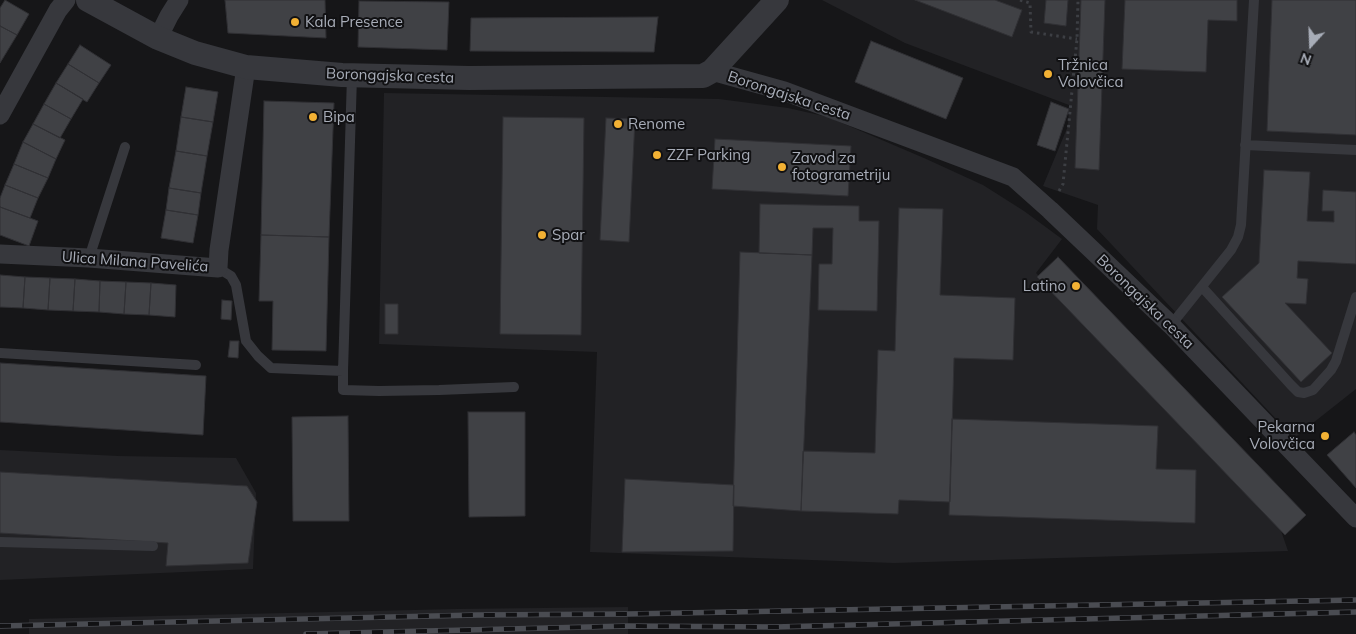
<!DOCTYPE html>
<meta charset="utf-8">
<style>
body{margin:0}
#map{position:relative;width:1356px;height:634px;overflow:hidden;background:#161618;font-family:Mulish,sans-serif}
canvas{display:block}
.north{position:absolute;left:1286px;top:20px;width:50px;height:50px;-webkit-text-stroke:4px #111113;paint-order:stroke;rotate:200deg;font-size:14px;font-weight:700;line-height:20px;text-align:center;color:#a8adb8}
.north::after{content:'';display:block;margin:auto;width:18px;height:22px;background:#a8adb8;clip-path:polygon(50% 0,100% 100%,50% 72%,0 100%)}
</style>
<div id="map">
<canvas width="1356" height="634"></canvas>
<div class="north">N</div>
</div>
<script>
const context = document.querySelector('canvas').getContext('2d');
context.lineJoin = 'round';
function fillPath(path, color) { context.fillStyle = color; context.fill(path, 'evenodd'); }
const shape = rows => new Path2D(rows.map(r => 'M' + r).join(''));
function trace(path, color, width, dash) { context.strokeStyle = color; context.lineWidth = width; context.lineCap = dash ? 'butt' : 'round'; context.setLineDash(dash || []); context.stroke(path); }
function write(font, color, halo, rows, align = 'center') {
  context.font = font + ' Mulish,sans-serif'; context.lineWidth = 4; context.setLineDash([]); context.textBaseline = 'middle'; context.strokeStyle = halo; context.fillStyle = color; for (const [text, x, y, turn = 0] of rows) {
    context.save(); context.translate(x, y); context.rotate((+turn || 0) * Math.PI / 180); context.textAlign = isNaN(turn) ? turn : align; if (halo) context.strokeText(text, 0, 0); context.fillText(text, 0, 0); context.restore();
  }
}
fillPath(shape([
 [822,0,1356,0,1356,389,1294,438,1097,229,1098,205,1043,186,1068,126,1069,105,905,43],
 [384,93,719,99,788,108,828,117,924,158,983,185,1024,211,1062,239,1036,273,1276,516,1288,551,894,563,590,552,597,352,379,344],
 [0,450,118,456,236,458,256,493,253,569,0,580],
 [628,607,628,634,29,634,29,619,456,609]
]), '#222225');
const building = shape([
 [5,0,29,14,17,35,0,26,0,8,5,0],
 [225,0,325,0,326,38,228,33,225,0],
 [915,0,995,0,1022,10,1012,37,915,0],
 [1046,0,1068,0,1066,26,1044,23,1046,0],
 [1081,0,1105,0,1099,170,1075,168,1081,0],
 [1125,0,1237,0,1237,21,1208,20,1206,72,1122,69,1125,0],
 [1272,0,1356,0,1356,135,1267,131,1272,0],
 [359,1,449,2,447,50,358,47,359,1],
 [658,17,654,52,470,51,471,18,658,17],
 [0,26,17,35,0,63,0,26],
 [871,41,963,78,946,119,855,82,871,41],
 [80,45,111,65,99,83,68,64,80,45],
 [68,64,99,83,87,102,56,83,68,64],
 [56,83,83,99,71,119,44,104,56,83],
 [186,87,218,92,213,122,181,117,186,87],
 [264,101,334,103,329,237,261,235,264,101],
 [1051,102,1069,109,1055,151,1037,145,1051,102],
 [44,104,71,119,60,138,33,124,44,104],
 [181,117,213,122,207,156,176,151,181,117],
 [503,117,584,118,581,335,500,334,503,117],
 [606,118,635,119,629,242,600,240,606,118],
 [33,124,65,140,56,159,23,142,33,124],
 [715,139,851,146,848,196,712,189,715,139],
 [23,142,56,159,48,178,14,164,23,142],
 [176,151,207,156,201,193,169,188,176,151],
 [14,164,48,178,38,198,5,185,14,164],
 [1264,170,1310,172,1307,221,1334,222,1334,211,1322,211,1323,190,1356,192,1356,264,1298,261,1297,278,1308,279,1306,304,1285,303,1332,353,1301,382,1222,297,1259,263,1264,170],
 [5,185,38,198,30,218,0,207,0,198,5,185],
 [169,188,201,193,198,215,166,210,169,188],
 [760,204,859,206,859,221,879,221,877,311,818,310,819,264,832,264,833,228,813,228,812,255,759,253,760,204],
 [0,207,38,221,29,246,0,235,0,207],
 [899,208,943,209,940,295,1015,298,1013,360,954,358,950,502,899,500,898,514,801,511,803,451,875,453,878,350,895,351,899,208],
 [166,210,198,215,193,243,161,238,166,210],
 [261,235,329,237,326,351,272,350,273,301,259,301,261,235],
 [740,252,812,255,801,511,733,506,740,252],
 [1058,257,1306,515,1285,535,1037,277,1058,257],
 [0,275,25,277,23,308,0,307,0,275],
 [25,277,50,278,48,310,23,308,25,277],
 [50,278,75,279,73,311,48,310,50,278],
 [75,279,100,281,99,312,73,311,75,279],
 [100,281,126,282,124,314,99,312,100,281],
 [126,282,151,283,149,315,124,314,126,282],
 [151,283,176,285,175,317,149,315,151,283],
 [222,300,232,301,231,320,221,319,222,300],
 [385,304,398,304,398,334,385,334,385,304],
 [230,341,239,341,238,358,228,357,230,341],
 [0,363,206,376,203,435,0,422,0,363],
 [468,412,525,412,525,516,469,517,468,412],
 [348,416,349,521,293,521,292,417,348,416],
 [952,419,1158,426,1156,469,1196,470,1195,523,949,515,952,419],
 [1354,432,1356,435,1356,488,1327,455,1354,432],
 [0,472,247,486,257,502,248,563,166,566,168,543,0,533,0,472],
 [625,479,734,485,733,551,622,552,625,479]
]);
fillPath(building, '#404145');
trace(building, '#303034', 1);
trace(shape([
 [1020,0,1030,3,1031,32,1077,39],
 [1059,191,1063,184,1077,39,1078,0]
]), '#3d3f44', 3, [2.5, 4]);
trace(shape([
 [1245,145,1356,150],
 [89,258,125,147],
 [218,268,231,276,236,285,246,341,258,356,271,368,343,371,352,76],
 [1202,287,1291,385,1298,392,1304,393,1313,390,1331,370,1336,361,1356,297],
 [1171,325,1231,250,1238,237,1241,225,1254,0],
 [0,353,196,365],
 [343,371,343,390,379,391,439,390,514,387],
 [0,542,153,546]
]), '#37383d', 10);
trace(shape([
 [158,38,169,16,179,0],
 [712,71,784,91,1013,177,1050,210,1171,325,1356,518],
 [0,115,58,10,66,0],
 [0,254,89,258,218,268,219,250,246,67]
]), '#37383d', 19);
trace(shape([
 [88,0,158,38,195,53,246,67,342,75,469,78,703,76,712,71,777,0]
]), '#37383d', 24);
const rail = shape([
 [0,626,477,615,628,614,1356,600],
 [306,634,628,626,775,627,1356,612]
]);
trace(rail, '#4a4c52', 5.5);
trace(rail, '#111113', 4, [11]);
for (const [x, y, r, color] of [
 [295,22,5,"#f2b134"],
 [1048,74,5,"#f2b134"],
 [313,117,5,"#f2b134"],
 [618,124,5,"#f2b134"],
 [657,155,5,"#f2b134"],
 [782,167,5,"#f2b134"],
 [542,235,5,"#f2b134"],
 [1076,286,5,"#f2b134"],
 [1325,436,5,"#f2b134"]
]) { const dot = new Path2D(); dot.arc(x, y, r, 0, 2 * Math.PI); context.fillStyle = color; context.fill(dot); trace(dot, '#111113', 2); }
write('15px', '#a8adb8', '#111113', [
 ["Kala Presence",305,22],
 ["Tržnica",1058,65],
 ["Volovčica",1058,82],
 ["Bipa",323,117],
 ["Renome",628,124],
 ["ZZF Parking",667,155],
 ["Zavod za",792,158],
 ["fotogrametriju",792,175],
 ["Spar",552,235],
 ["Latino",1066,286,"right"],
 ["Pekarna",1315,427,"right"],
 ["Volovčica",1315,444,"right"]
], 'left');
write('15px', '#a8adb8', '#111113', [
 ["Borongajska cesta",390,76,2],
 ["Borongajska cesta",789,96,18],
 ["Ulica Milana Pavelića",135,262,4],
 ["Borongajska cesta",1145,302,44]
]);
</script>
